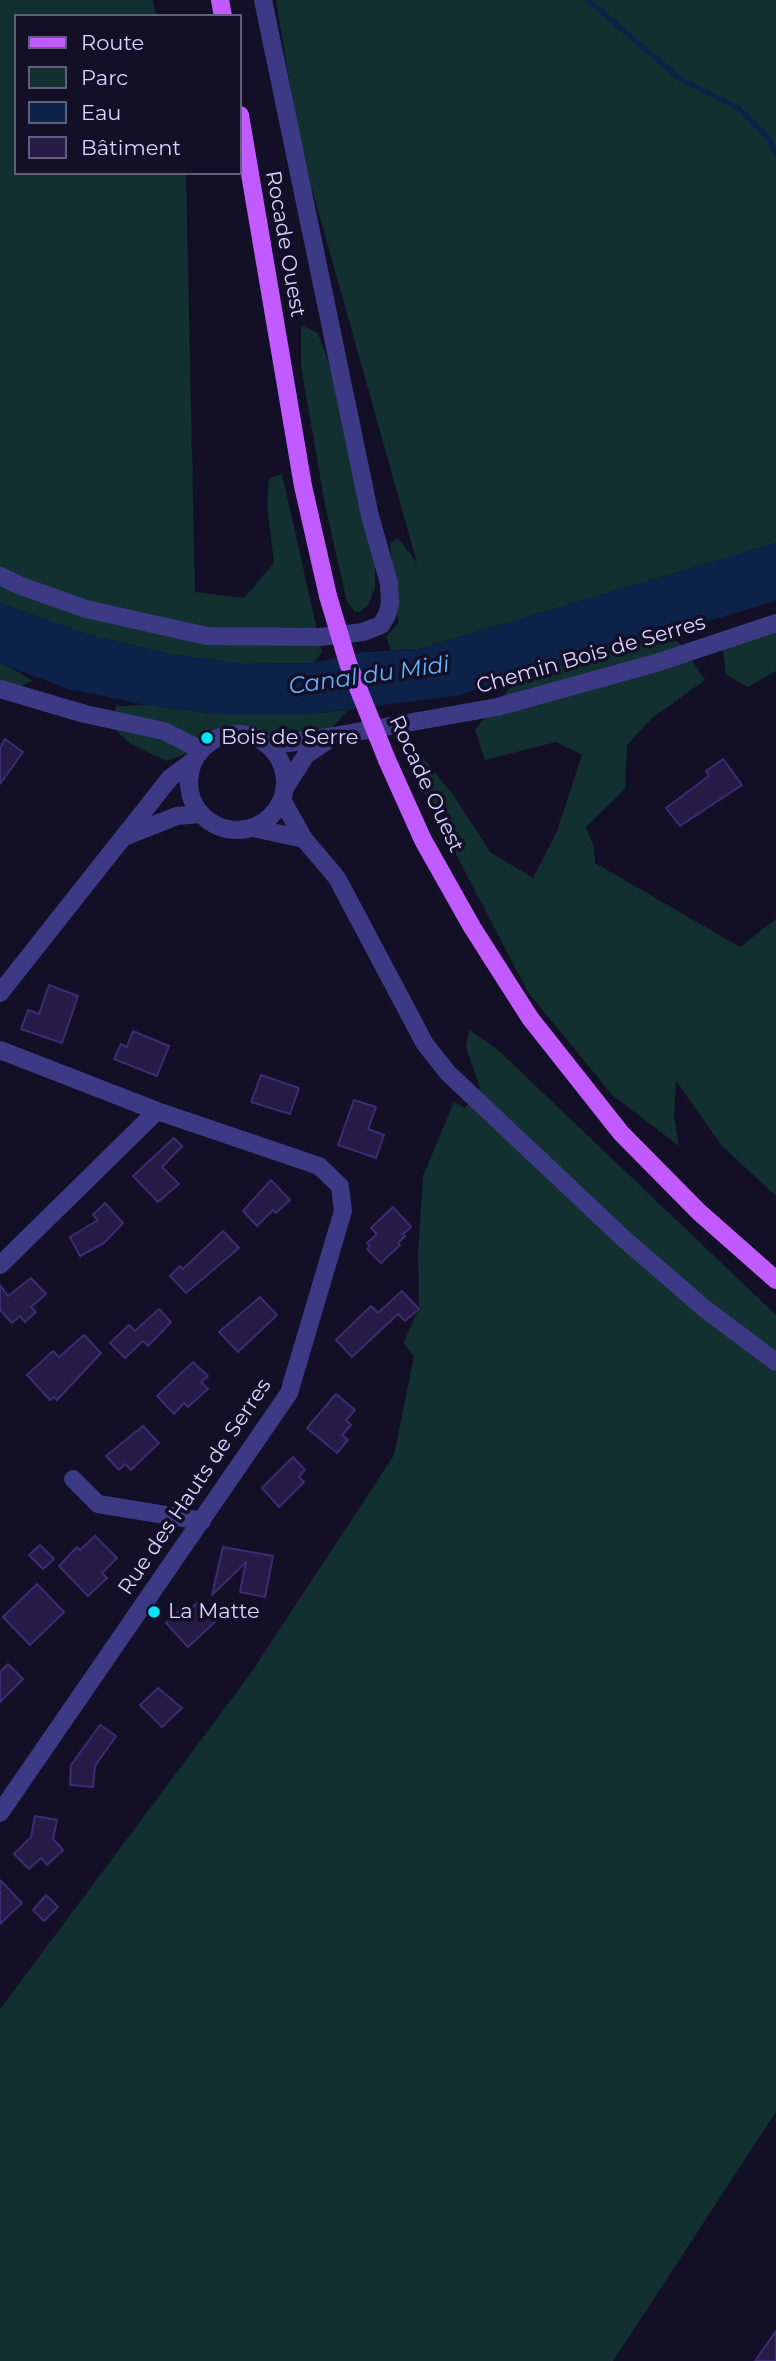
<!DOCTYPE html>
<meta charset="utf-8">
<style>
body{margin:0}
#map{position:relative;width:776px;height:2361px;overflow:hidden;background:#130f26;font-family:Montserrat,sans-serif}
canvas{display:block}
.legend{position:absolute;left:14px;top:14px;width:228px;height:161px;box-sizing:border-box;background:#130f26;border:2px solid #625e7d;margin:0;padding:9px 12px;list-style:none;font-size:21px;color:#d9d4ff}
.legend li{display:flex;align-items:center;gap:14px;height:35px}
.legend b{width:35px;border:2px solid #625e7d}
</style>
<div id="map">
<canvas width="776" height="2361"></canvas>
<ul class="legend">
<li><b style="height:9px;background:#c25bff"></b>Route</li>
<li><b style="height:19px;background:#12302f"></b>Parc</li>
<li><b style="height:19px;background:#0c2248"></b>Eau</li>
<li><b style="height:19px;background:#241b47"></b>Bâtiment</li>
</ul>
</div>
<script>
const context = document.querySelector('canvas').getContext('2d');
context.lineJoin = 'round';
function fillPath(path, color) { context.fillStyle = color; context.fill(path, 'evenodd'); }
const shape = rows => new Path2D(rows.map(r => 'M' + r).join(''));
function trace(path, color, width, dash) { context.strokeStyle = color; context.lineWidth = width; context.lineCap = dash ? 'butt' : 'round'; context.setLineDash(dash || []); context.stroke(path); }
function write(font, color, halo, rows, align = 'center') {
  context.font = font + ' Montserrat,sans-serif'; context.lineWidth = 7; context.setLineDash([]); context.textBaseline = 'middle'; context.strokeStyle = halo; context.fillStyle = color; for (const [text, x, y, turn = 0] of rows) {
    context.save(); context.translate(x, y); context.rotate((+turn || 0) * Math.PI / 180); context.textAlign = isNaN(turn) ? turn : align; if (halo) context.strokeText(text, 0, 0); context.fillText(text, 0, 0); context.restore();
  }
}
fillPath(shape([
 [0,0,153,0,156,16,16,16,16,173,186,173,195,592,244,598,274,563,267,506,269,478,282,474,322,652,314,663,243,664,170,654,89,635,0,603],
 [276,0,776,0,776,543,418,649,391,650,386,637,398,623,390,544,398,538,417,563,300,146],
 [301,325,318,333,334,378,375,562,375,589,368,605,360,612,355,612,347,602,325,505,301,366],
 [776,622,776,671,748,687,726,675,721,636],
 [667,635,682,645,705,680,652,718,627,745,625,789,586,827,594,847,595,863,740,947,776,919,776,1196,722,1146,676,1081,674,1117,679,1146,612,1095,528,992,425,795,419,753,454,796,490,852,533,878,557,831,582,755,556,742,485,760,475,730,509,689,531,674],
 [0,663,8,666,33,681,7,691,0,688],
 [146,705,225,715,304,715,348,710,329,731,276,738,252,731,166,761,129,743,112,726,116,706],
 [469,1030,498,1050,776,1315,776,2112,613,2361,0,2361,0,2009,251,1673,394,1455,414,1356,403,1343,419,1309,418,1254,423,1176,454,1102,465,1108,480,1088,466,1047]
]), '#12302f');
fillPath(shape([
 [776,543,776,601,456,696,304,715,225,715,146,705,68,689,0,663,0,603,89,635,170,654,243,664,314,663,364,652,418,649]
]), '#0c2248');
trace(shape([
 [588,0,680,79,738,108,769,139,776,154]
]), '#0c2248', 5);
const building = shape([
 [5,739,23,752,0,784,0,748,5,739],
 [723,759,742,785,680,826,666,808,709,776,706,771,723,759],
 [49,985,78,996,62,1043,21,1029,28,1010,39,1014,49,985],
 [133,1031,169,1046,157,1076,114,1059,121,1044,127,1047,133,1031],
 [261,1075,299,1088,290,1114,251,1102,261,1075],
 [354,1100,376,1107,368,1129,384,1135,376,1158,338,1145,354,1100],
 [174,1138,182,1146,162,1167,179,1184,158,1202,133,1176,174,1138],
 [271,1180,290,1200,276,1213,273,1210,257,1226,243,1211,271,1180],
 [105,1203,123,1223,104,1243,80,1256,70,1237,98,1220,93,1215,105,1203],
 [393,1207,411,1227,403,1234,405,1236,398,1243,400,1245,381,1263,367,1249,370,1246,367,1243,377,1234,371,1228,393,1207],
 [223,1231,239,1248,186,1293,170,1276,180,1266,183,1269,223,1231],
 [31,1278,46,1294,31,1307,36,1312,25,1322,20,1316,12,1323,0,1310,0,1285,8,1296,31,1278],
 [402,1291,419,1309,405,1321,398,1314,352,1357,336,1340,371,1306,378,1313,402,1291],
 [260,1297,277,1315,238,1352,219,1332,260,1297],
 [159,1309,171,1322,148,1346,143,1341,125,1358,110,1343,129,1325,135,1331,159,1309],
 [84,1335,101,1353,57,1400,54,1397,50,1400,27,1375,53,1351,59,1357,84,1335],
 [193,1362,208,1376,201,1382,208,1389,188,1407,184,1403,174,1414,157,1396,193,1362],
 [336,1394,355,1410,346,1420,351,1425,342,1435,348,1440,337,1453,307,1428,336,1394],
 [143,1426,159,1443,131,1470,125,1464,119,1470,106,1456,143,1426],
 [293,1457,305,1470,299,1477,304,1482,279,1507,262,1488,293,1457],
 [95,1536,117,1558,102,1573,107,1578,88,1596,59,1566,77,1547,80,1550,95,1536],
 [40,1545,54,1559,43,1569,29,1555,40,1545],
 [223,1547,273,1556,265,1597,240,1592,246,1562,212,1595,223,1547],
 [37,1584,64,1612,30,1645,3,1617,37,1584],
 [199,1601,217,1620,188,1647,166,1623,180,1610,185,1614,199,1601],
 [8,1664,23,1679,0,1702,0,1672,8,1664],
 [158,1688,182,1708,162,1727,140,1705,158,1688],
 [100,1725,116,1736,95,1766,93,1787,70,1785,71,1765,100,1725],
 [35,1816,57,1820,53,1839,63,1850,47,1865,41,1858,29,1869,14,1854,31,1837,35,1816],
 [0,1880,22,1903,0,1924,0,1880],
 [46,1895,58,1907,44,1921,33,1910,46,1895],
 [776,2331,776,2361,755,2361,776,2331]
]);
fillPath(building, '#241b47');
trace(building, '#3b2d73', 2);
trace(shape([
 [0,576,21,586,86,609,207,636,320,637,363,632,381,625,387,615,390,603,389,583,370,516,263,0],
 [0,689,85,714,164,731,201,750],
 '189 782a48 48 0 1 1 96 0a48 48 0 1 1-96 0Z',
 [334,736,497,707,656,663,776,623],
 [269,746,334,736,306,755,285,788],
 [282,800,304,839,337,878,425,1044,448,1073,623,1238,705,1309,776,1362],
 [253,828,304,839],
 [126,836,177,816,199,814],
 [0,993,170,778,193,761],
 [0,1050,157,1111,319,1166,340,1186,343,1211,289,1393,0,1813],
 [0,1265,157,1111],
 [73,1479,98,1504,202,1521]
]), '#3d3a85', 18);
trace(shape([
 [220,0,223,16],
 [240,115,303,486,328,596],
 [387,760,423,840,472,927,530,1018,621,1133,699,1212,776,1280]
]), '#c25bff', 18);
trace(shape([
 [328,596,348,663,387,760]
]), '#c25bff', 18);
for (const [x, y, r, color] of [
 [207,738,7,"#00e5ff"],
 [154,1612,7,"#00e5ff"]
]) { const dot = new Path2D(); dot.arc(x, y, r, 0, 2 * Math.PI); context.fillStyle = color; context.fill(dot); trace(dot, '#130f26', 2.5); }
write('21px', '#d9d4ff', '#130f26', [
 ["Rocade Ouest",285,244,80],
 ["Chemin Bois de Serres",591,655,-16],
 ["Rocade Ouest",426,784,65],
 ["Rue des Hauts de Serres",195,1487,-56]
]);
write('21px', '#d9d4ff', '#130f26', [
 ["Bois de Serre",221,738],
 ["La Matte",168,1612]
], 'left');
write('italic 23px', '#62b6ff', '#130f26', [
 ["Canal du Midi",369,676,-8]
]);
</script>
